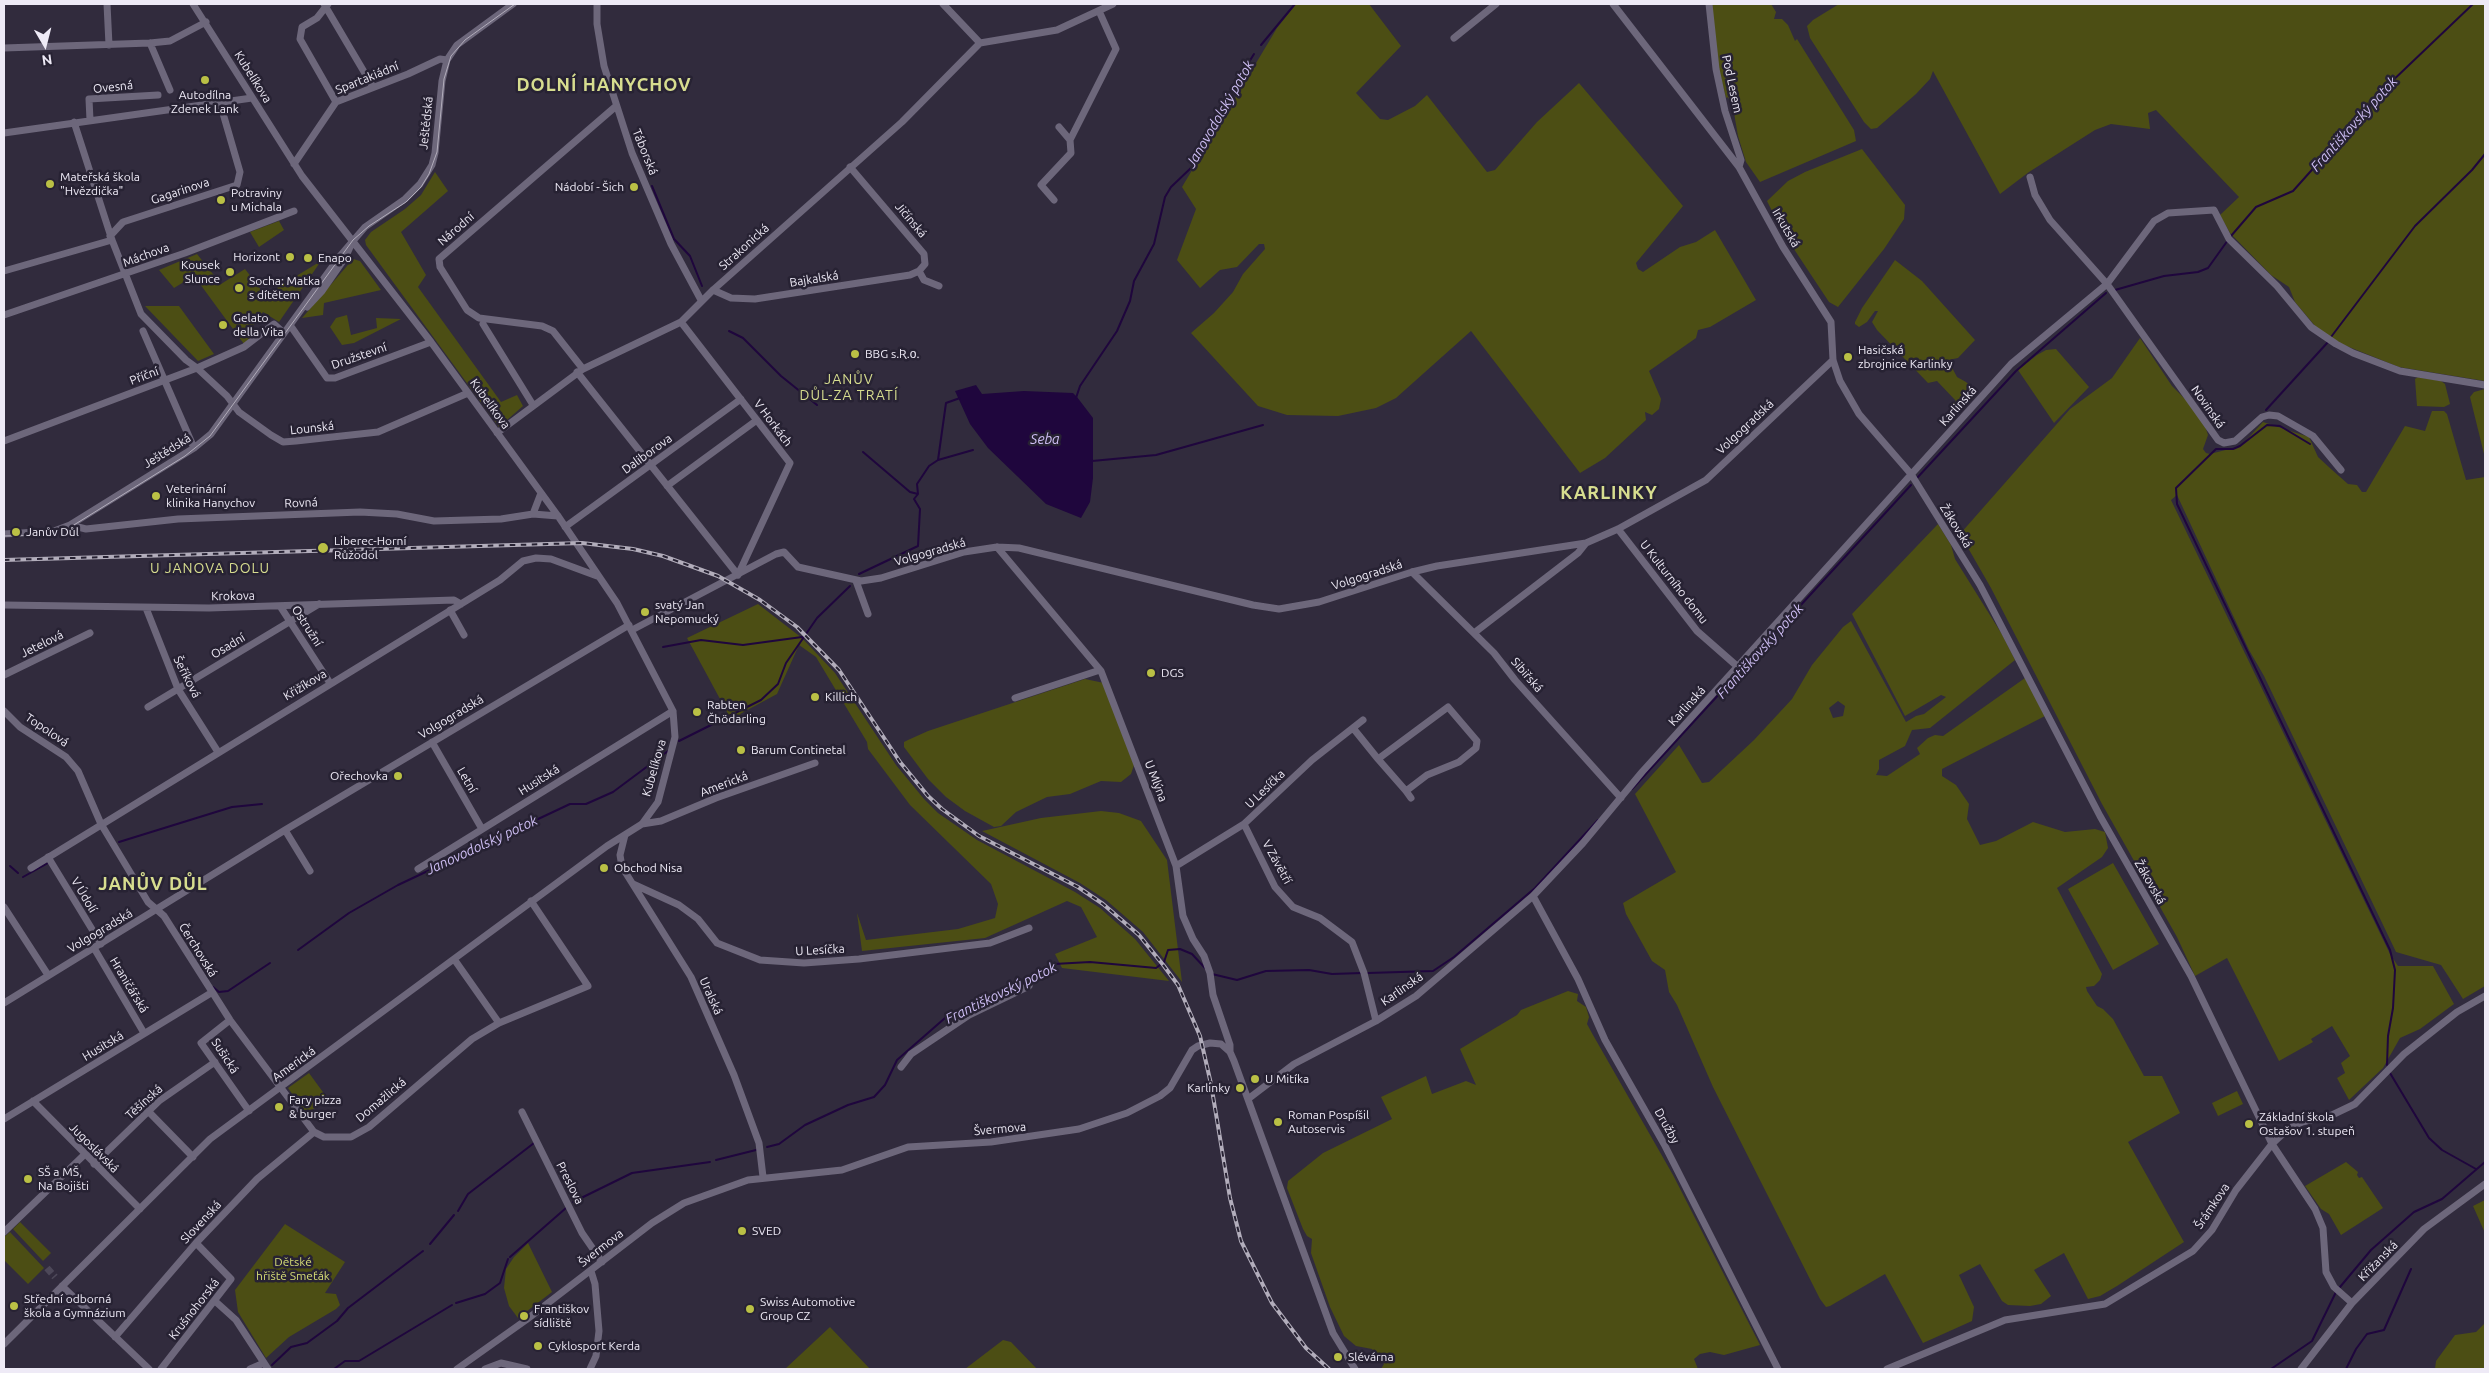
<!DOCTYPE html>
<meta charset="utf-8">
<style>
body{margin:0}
#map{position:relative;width:2489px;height:1373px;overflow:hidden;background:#312b3d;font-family:Ubuntu,sans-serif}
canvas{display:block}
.frame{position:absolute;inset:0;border:5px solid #eeeaf6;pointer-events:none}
.north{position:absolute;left:20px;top:20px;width:50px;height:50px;-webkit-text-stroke:4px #272233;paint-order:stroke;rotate:172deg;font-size:14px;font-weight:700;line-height:20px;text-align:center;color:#eeeaf6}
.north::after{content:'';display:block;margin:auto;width:18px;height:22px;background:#eeeaf6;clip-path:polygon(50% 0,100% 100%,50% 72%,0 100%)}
</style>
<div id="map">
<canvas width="2489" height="1373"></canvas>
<div class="frame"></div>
<div class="north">N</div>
</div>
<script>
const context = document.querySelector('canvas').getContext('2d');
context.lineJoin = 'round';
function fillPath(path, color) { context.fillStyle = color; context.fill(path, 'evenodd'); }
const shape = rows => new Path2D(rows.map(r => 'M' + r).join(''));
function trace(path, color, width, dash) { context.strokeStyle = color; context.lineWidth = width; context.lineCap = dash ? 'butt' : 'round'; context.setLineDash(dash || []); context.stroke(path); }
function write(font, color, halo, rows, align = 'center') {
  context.font = font + ' Ubuntu,sans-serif'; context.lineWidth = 5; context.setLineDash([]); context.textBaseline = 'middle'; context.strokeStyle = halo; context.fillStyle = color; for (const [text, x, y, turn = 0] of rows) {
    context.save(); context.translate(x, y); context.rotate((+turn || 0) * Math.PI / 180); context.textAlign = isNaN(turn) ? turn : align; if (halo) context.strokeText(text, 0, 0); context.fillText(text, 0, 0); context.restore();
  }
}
fillPath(shape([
 [1296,4,1369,4,1401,46,1356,93,1380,119,1388,120,1415,106,1427,95,1487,172,1495,170,1537,122,1579,83,1683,206,1636,263,1638,269,1643,272,1680,247,1696,242,1715,230,1756,300,1710,327,1698,330,1696,338,1649,371,1661,399,1659,409,1652,415,1645,412,1646,420,1605,458,1580,473,1471,331,1396,398,1376,408,1338,416,1287,415,1258,406,1191,333,1214,313,1233,292,1243,274,1265,249,1264,244,1259,244,1237,267,1220,270,1200,288,1177,260,1196,209,1182,187,1277,28],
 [1712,4,1771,4,1776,12,1774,19,1782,19,1788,25,1795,41,1797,39,1854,130,1856,141,1760,182,1746,162,1738,136,1733,107,1728,97,1726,98,1715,55],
 [1839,4,2485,4,2485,381,2399,367,2339,343,2316,327,2295,302,2289,287,2271,275,2230,233,2220,215,2239,197,2156,110,2148,113,2150,129,2111,124,2095,130,2029,172,2000,194,1933,71,1930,79,1916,94,1877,128,1871,129,1864,122,1810,38,1807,26,1813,20],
 [1862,149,1905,205,1904,219,1884,249,1838,307,1829,302,1782,231,1767,201,1788,181,1805,172],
 [435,172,448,191,401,232,426,275,418,287,501,402,517,395,523,406,499,427,366,245,365,240,371,232,405,209,421,195],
 [279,221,284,230,259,247,250,232],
 [197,254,221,284,245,269,265,295,321,261,279,322,263,312,250,330,255,338,244,344,200,284,192,277,174,288,159,270],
 [353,259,360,261,381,290,324,303,323,315,302,318],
 [1895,260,1922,281,1975,340,1958,358,1948,360,1957,377,1966,382,1978,393,1960,412,1952,411,1949,408,1956,401,1937,381,1928,383,1877,330,1872,322,1878,311,1875,311,1867,322,1859,327,1855,324,1855,322,1862,308],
 [145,306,179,306,214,354,198,361],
 [347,315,351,335,377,328,376,318,401,319,354,343,342,345,330,327,336,318],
 [2140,338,2172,386,2189,403,2205,426,2208,435,2203,449,2206,453,2210,454,2241,446,2263,422,2309,437,2318,457,2331,469,2348,484,2357,485,2362,492,2366,492,2405,426,2425,431,2432,411,2444,411,2447,414,2466,480,2485,477,2485,986,2463,999,2441,965,2396,952,2264,676,2249,650,2177,495,2171,500,2390,954,2398,966,2433,966,2454,1004,2420,1029,2400,1038,2383,1068,2349,1100,2337,1078,2345,1073,2341,1063,2350,1056,2332,1026,2311,1039,2313,1042,2279,1061,2227,958,2195,976,2177,937,2102,804,1991,588,1960,534,2070,409,2112,378],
 [2056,349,2089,387,2054,423,2018,370,2037,355,2046,350],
 [2418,377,2441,381,2445,384,2450,404,2444,407,2417,406,2415,379],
 [2485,389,2485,458,2470,397,2474,392],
 [1938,524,1951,545,1955,559,2003,636,2015,660,1930,728,1912,730,1905,746,1879,760,1879,769,1876,775,1887,776,1920,754,1917,748,1928,738,1935,735,1943,736,2025,678,2045,716,1942,769,1942,776,1956,785,1969,804,1967,819,1980,845,1996,841,2033,822,2065,832,2095,829,2105,832,2108,848,2102,857,2057,888,2102,974,2100,980,2094,986,2086,987,2087,991,2097,1006,2103,1009,2113,1019,2144,1076,2162,1076,2180,1113,2128,1142,2184,1242,2117,1286,2100,1296,2088,1299,2064,1253,2034,1270,2051,1296,2041,1304,2030,1306,2008,1305,2002,1301,1980,1264,1959,1275,1974,1307,1972,1321,1923,1343,1885,1274,1830,1306,1826,1307,1820,1299,1713,1087,1677,1005,1669,992,1665,970,1652,961,1626,914,1623,903,1676,872,1635,794,1679,745,1702,783,1709,782,1754,740,1792,699,1812,665,1843,627,1851,621,1906,722,1916,716,1924,714,1946,697,1941,695,1905,716,1852,614],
 [1838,701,1845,706,1843,716,1833,718,1829,708],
 [758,604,802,638,835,673,896,765,924,799,938,813,977,840,1075,892,1100,908,1135,939,1169,981,1062,968,1055,954,1097,937,1081,907,1067,901,985,938,862,951,857,913,866,940,958,929,995,918,998,904,991,884,910,805,868,749,867,742,816,657,799,645,777,694,740,714,742,718,733,723,687,638],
 [1085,679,1104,683,1134,765,1131,774,1121,782,1101,781,1070,794,1047,797,1016,812,1001,826,994,827,965,811,946,797,928,779,904,747,904,742,908,740,928,731],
 [1101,811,1119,813,1141,821,1167,860,1182,982,1143,932,1106,900,1080,883,982,831,1041,818],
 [2113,863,2159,944,2113,970,2068,889],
 [1568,991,1578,994,1577,1001,1586,1007,1589,1017,1587,1024,1593,1035,1673,1175,1760,1345,1724,1355,1710,1352,1700,1354,1694,1359,1698,1369,1381,1369,1384,1364,1372,1349,1356,1346,1344,1336,1330,1307,1311,1253,1312,1239,1307,1236,1303,1229,1287,1188,1288,1181,1323,1153,1392,1119,1381,1097,1426,1076,1432,1094,1466,1081,1476,1085,1460,1049,1517,1015,1521,1010],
 [309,1073,328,1099,306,1114,288,1088],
 [2237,1091,2243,1104,2218,1116,2212,1103],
 [2346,1162,2358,1172,2357,1175,2359,1178,2362,1177,2383,1208,2341,1235,2329,1214,2321,1209,2305,1186],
 [2485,1200,2485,1233,2473,1206],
 [20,1222,51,1253,43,1261,13,1229],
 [285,1224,345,1262,325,1293,336,1294,340,1305,336,1309,289,1337,266,1358,238,1312,235,1290],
 [10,1232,44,1268,28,1284,4,1260,4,1237],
 [528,1243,552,1292,518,1318,509,1306,504,1288,506,1269,514,1257],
 [2485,1323,2485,1369,2435,1369,2436,1361,2455,1335,2476,1332],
 [830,1327,870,1369,785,1369],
 [1003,1340,1011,1342,1037,1369,965,1369]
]), '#4c4e14');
fillPath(shape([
 [976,385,982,394,1024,391,1073,393,1077,397,1093,418,1093,478,1090,502,1081,518,1046,504,988,448,970,424,955,391]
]), '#1f063d');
trace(shape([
 [1261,45,1295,4],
 [652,186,674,239,690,256,702,286],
 [2231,236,2256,207,2293,191,2387,86,2473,4],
 [2115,290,2164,276,2198,272,2208,268,2228,240],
 [729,331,743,338,781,376,817,405],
 [2331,337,2415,226,2472,170,2485,154],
 [1076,398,1080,386,1117,331,1130,301,1134,281,1154,244,1165,197,1171,187,1193,166,1217,114,1254,54],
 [2266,410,2328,342],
 [2310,444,2280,426,2267,425,2240,446,2233,449,2216,449,2176,488,2177,504,2390,950,2395,970,2393,1008,2388,1036,2387,1065],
 [863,452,910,492,918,494],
 [938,460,946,403,960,398],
 [1092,461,1156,455,1263,425],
 [1917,478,2016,371,2106,293],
 [859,574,918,546,920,509,914,499,918,494,917,484,929,466,938,460,973,450],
 [663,647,701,640,743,645,802,637],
 [679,741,761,700,778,684,786,663,817,618,850,586],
 [1632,789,1911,485],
 [119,842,232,807,262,804],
 [10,866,18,873],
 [23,877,48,863],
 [298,950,349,913,398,885,570,804,586,804,613,792,668,751],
 [1164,962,1168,950,1180,949,1192,954,1205,968],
 [1368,973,1433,971,1454,957,1535,888,1598,820],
 [1212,974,1237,980,1266,971,1309,970,1332,974,1362,973],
 [213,987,219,992,228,991,270,963],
 [2390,1073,2429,1138,2442,1150,2476,1169],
 [767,1147,779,1144,805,1125,848,1105,874,1097,885,1085,897,1060,945,1018,1031,979,1054,964,1090,962,1156,968,1160,965],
 [716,1160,756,1150],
 [573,1202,632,1173,710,1162],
 [458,1211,468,1194,534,1143],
 [430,1244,454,1215],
 [510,1257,566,1208],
 [2340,1287,2371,1250,2414,1212,2442,1199,2485,1162],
 [456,1303,485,1294,500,1283,508,1259],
 [272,1365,291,1347,307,1343,337,1321,348,1308,423,1251],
 [334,1369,345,1361,359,1361,452,1305],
 [2271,1369,2312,1341,2336,1292],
 [2346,1369,2356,1349,2367,1334,2384,1330,2411,1269]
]), '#1f063d', 2);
trace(shape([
 [47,1268,55,1277]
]), '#4d4859', 7, [7, 3.5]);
trace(shape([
 [107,4,109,45],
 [324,4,373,87],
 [328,4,317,18,302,27,300,39,336,102],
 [597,4,597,24,604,66,632,153,671,244,701,300],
 [943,4,980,43],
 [1613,4,1739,167,1783,247,1831,322,1833,360,1840,381,1859,414,1911,474,1980,585,2100,816,2191,976,2272,1144,2315,1209,2323,1228,2326,1272,2334,1287,2352,1303],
 [1709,4,1716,69,1725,111,1741,160,1739,167],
 [1454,38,1496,4],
 [150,43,170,90],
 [4,48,150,43,170,41,206,22],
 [90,120,89,99,158,95],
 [74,122,112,240,141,314,186,360,197,368,227,396,239,412,271,435,283,442,296,441,378,432,468,393],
 [1059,127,1070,140],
 [4,133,252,98],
 [294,164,336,102,408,74,440,59,447,60],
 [850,167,924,254,925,264,919,271,924,280,939,286],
 [2030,177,2035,195,2050,220,2107,284,2218,440,2224,443,2235,441,2262,417,2269,415,2278,416,2313,436,2341,470],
 [1054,200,1041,185,1071,153,1070,140,1116,49,1099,11],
 [110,236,123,222,237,185,240,172,220,103],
 [4,271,112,240],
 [713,290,731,298,755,299,910,275,919,271],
 [307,307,322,291,345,258,350,247],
 [4,315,185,253,294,211],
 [681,322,790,463,738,575],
 [483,324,533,405],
 [290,325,327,378,335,378,431,342],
 [143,331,194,448],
 [583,369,553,331,542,326,479,318,467,310,440,267,439,259,615,107],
 [577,372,738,575],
 [497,433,583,369,681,322,713,290,902,122,980,43,1057,30,1113,4],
 [4,441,197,368,244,347,274,324,284,333],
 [667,486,757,420],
 [533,514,541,493],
 [70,525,86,529,178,519,360,512,397,514,434,521,501,519,533,514,558,516],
 [565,527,741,399],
 [1618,529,1697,631,1738,667],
 [4,534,54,531,70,525,194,448,211,434,340,256,365,227,405,199,420,184,432,165,435,153,442,81,447,60,457,45,513,4],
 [997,547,1101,671,1176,866,1183,916,1193,939,1204,956,1210,973,1213,995,1230,1045,1230,1052],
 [1412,572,1494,653,1515,680,1621,798],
 [856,581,868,614],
 [4,605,209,608,454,600,461,604],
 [280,606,330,683],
 [146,608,178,689,218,752],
 [450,610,464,635],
 [632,630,776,554,784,552,798,567,861,581,881,578,964,552,997,547,1019,548,1253,605,1279,609,1319,602,1412,572,1437,566,1586,543,1618,529,1706,480,1833,360],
 [1474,633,1578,553,1586,543],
 [4,675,90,633],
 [1015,698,1100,670],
 [148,707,319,604],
 [4,711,20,727,66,757,78,771,101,824,148,902,164,916,230,1020,314,1132,324,1137,351,1137,369,1127,472,1039,499,1023,588,986,531,901],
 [1353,728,1378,759,1406,791,1427,775,1459,762,1476,748,1477,741,1448,707,1378,759],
 [432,742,482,829],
 [1406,791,1411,798],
 [642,824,661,821,716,798,815,763],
 [1244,824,1275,887,1293,907,1320,918,1352,942,1364,973,1376,1021],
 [285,830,310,871],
 [625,835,620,855,622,867,691,977,734,1075,759,1143,763,1177],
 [48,857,101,944],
 [1176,866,1244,824,1312,760,1363,720],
 [31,868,500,580,523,561,536,558,551,559,597,576],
 [418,869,673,711],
 [633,884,679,905,698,919,717,943,760,960,804,963,859,959,990,943,1029,928],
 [1533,896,1578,979,1605,1040,1664,1144,1778,1369],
 [4,907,48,975],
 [94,948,144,1033],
 [454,959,499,1023],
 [4,1003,285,830,629,625],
 [230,1020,201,1043,249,1111],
 [901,1067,911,1054,969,1015,1029,986],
 [1248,1099,1294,1064,1376,1021,1416,996,1533,896,1583,843,1642,772,2011,364,2107,284,2154,221,2168,213,2214,210,2229,239,2277,286,2311,327,2336,344,2353,353,2400,371,2485,385],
 [33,1101,140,1209],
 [148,1111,193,1157],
 [522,1112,582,1233,602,1262],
 [4,1119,211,993],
 [94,1164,159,1101,215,1062],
 [4,1232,84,1155],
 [62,1286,149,1369],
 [215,1301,236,1320,268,1369],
 [115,1337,196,1243,257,1179,314,1132],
 [4,1344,210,1139,607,846,642,824,658,802,675,737,673,711,617,603,558,516,431,342,302,176,193,4],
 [161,1369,231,1279,196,1243],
 [250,1369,264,1363],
 [457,1369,526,1320,652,1223,684,1203,748,1180,842,1170,908,1147,991,1142,1079,1129,1127,1113,1160,1096,1170,1088,1192,1050,1198,1046,1210,1043,1221,1044,1230,1052,1234,1061,1333,1333,1355,1369],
 [485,1369,501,1363,527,1369],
 [590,1369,596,1356,599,1331,595,1284,591,1271],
 [1887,1369,2005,1320,2105,1304,2193,1251,2212,1230,2236,1190,2272,1144,2288,1129,2302,1122,2332,1115,2355,1104,2404,1054,2457,1012,2485,996],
 [2301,1369,2352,1303,2424,1229,2485,1184]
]), '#6d677b', 7);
trace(shape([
 [4,536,46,535,69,528,185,456,210,436,353,240,369,226,406,202,421,187,429,174,437,152,444,79,451,56,465,40,515,4]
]), '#b2adbb', 1);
const rail = shape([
 [4,560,582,543,633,549,663,556,718,576,760,600,797,627,839,670,900,762,928,796,942,809,979,836,1078,887,1103,904,1139,935,1164,966,1178,985,1200,1036,1211,1084,1230,1198,1241,1241,1272,1303,1306,1348,1329,1369]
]);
trace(rail, '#b2adbb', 4);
trace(rail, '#272233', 2, [5.5]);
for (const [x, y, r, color] of [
 [205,80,5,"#bac045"],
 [50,184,5,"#bac045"],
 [634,187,5,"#bac045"],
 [221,200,5,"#bac045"],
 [290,257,5,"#bac045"],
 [308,258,5,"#bac045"],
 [230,272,5,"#bac045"],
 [239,288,5,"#bac045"],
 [223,325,5,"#bac045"],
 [855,354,5,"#bac045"],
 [1848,357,5,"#bac045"],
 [156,496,5,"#bac045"],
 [16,532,5,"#bac045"],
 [323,548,6,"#bac045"],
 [645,612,5,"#bac045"],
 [1151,673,5,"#bac045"],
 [815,697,5,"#bac045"],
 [697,712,5,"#bac045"],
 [741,750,5,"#bac045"],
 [398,776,5,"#bac045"],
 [604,868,5,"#bac045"],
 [1255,1079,5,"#bac045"],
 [1240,1088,5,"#bac045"],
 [279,1107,5,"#bac045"],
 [1278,1122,5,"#bac045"],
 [2249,1124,5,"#bac045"],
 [28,1179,5,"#bac045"],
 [742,1231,5,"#bac045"],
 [14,1306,5,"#bac045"],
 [750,1309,5,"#bac045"],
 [524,1316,5,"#bac045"],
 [538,1346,5,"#bac045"],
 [1338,1357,5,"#bac045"]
]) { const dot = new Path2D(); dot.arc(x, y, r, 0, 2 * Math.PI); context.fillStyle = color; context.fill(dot); trace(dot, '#272233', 2); }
write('12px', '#eeeaf6', '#272233', [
 ["Kubelíkova",253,77,58],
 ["Spartakiádní",367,78,-22],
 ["Pod Lesem",1732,84,78],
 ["Ovesná",113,87,-6],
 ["Ještědská",426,123,-84],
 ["Táborská",645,152,68],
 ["Gagarinova",180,191,-18],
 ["Jičínská",911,220,50],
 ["Irkutská",1786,228,60],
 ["Národní",456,229,-41],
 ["Strakonická",744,247,-42],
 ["Máchova",146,255,-20],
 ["Bajkalská",814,279,-9],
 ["Družstevní",359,356,-19],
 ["Příční",144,376,-21],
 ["Kubelíkova",490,404,54],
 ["Karlinská",1958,406,-48],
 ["Novinská",2208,407,55],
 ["V Horkách",773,423,53],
 ["Volgogradská",1745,427,-43],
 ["Lounská",312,428,-6],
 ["Ještědská",167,451,-32],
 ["Daliborova",647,454,-36],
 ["Rovná",301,503,-2],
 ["Žákovská",1956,526,58],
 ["Volgogradská",930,552,-16],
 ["Volgogradská",1367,575,-18],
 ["U Kulturního domu",1674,582,52],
 ["Krokova",233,596,-1],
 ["Ostružní",307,626,57],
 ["Jetelová",42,644,-26],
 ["Osadní",228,646,-31],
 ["Sibiřská",1527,675,49],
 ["Šeříková",187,677,63],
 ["Křižíkova",305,685,-31],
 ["Karlinská",1687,706,-48],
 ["Volgogradská",451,717,-31],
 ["Topolová",47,730,34],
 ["Kubelíkova",654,768,-74],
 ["Letní",467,780,60],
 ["Husitská",539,780,-32],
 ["U Mlýna",1156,781,69],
 ["Americká",724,784,-21],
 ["U Lesíčka",1265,789,-44],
 ["V Závětří",1277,862,61],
 ["Žákovská",2150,882,60],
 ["V Údolí",84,895,59],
 ["Volgogradská",100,931,-31],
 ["Čerchovská",198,950,58],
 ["U Lesíčka",820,950,-3],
 ["Hraničářská",129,985,59],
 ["Karlinská",1402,989,-35],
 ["Uralská",711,996,66],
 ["Husitská",103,1046,-31],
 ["Sušická",225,1056,57],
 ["Americká",294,1064,-36],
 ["Domažlická",381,1100,-40],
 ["Těšínská",144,1102,-42],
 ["Družby",1667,1126,61],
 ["Švermova",1000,1129,-5],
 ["Jugoslávská",94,1148,45],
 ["Preslova",570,1183,63],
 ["Šrámkova",2212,1206,-56],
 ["Slovenská",201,1222,-47],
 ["Švermova",601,1248,-38],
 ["Křižanská",2378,1261,-46],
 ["Krušnohorská",194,1309,-52]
]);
write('12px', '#eeeaf6', '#272233', [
 ["Autodílna",205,95,"center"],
 ["Zdenek Lank",205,109,"center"],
 ["Mateřská škola",60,177],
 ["\"Hvězdička\"",60,191],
 ["Nádobí - Šich",624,187,"right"],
 ["Potraviny",231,193],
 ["u Michala",231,207],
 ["Horizont",280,257,"right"],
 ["Enapo",318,258],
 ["Kousek",220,265,"right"],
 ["Slunce",220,279,"right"],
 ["Socha: Matka",249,281],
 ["s dítětem",249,295],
 ["Gelato",233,318],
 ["della Vita",233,332],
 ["Hasičská",1858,350],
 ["zbrojnice Karlinky",1858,364],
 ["BBG s.ʀ.ᴏ.",865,354],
 ["Veterinární",166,489],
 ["klinika Hanychov",166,503],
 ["Janův Důl",26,532],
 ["Liberec-Horní",334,541],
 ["Růžodol",334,555],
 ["svatý Jan",655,605],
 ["Nepomucký",655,619],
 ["DGS",1161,673],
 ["Killich",825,697],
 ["Rabten",707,705],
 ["Čhödarling",707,719],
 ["Barum Continetal",751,750],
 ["Ořechovka",388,776,"right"],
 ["Obchod Nisa",614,868],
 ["U Mitíka",1265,1079],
 ["Karlinky",1230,1088,"right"],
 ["Fary pizza",289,1100],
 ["& burger",289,1114],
 ["Roman Pospíšil",1288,1115],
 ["Autoservis",1288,1129],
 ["Základní škola",2259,1117],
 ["Ostašov 1. stupeň",2259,1131],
 ["SŠ a MŠ,",38,1172],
 ["Na Bojišti",38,1186],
 ["SVED",752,1231],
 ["Střední odborná",24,1299],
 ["škola a Gymnázium",24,1313],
 ["Swiss Automotive",760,1302],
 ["Group CZ",760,1316],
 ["Františkov",534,1309],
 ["sídliště",534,1323],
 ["Cyklosport Kerda",548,1346],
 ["Slévárna",1348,1357]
], 'left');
write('12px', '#d5dc75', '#272233', [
 ["Dětské",293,1262],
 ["hřiště Smeťák",293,1276]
]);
write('italic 14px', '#cebef4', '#272233', [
 ["Janovodolský potok",1220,114,-60],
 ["Františkovský potok",2354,124,-48],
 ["Seba",1045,439],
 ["Františkovský potok",1760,651,-48],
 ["Janovodolský potok",482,845,-25],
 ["Františkovský potok",1001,993,-26]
]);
context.letterSpacing = '1px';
write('14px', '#d7dd8f', '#272233', [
 ["JANŮV",849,379],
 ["DŮL-ZA TRATÍ",849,395],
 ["U JANOVA DOLU",210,568]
]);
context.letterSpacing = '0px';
context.letterSpacing = '1px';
write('bold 18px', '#d7dd8f', '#272233', [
 ["DOLNÍ HANYCHOV",604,85],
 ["KARLINKY",1609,493],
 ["JANŮV DŮL",153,884]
]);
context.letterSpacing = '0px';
</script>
